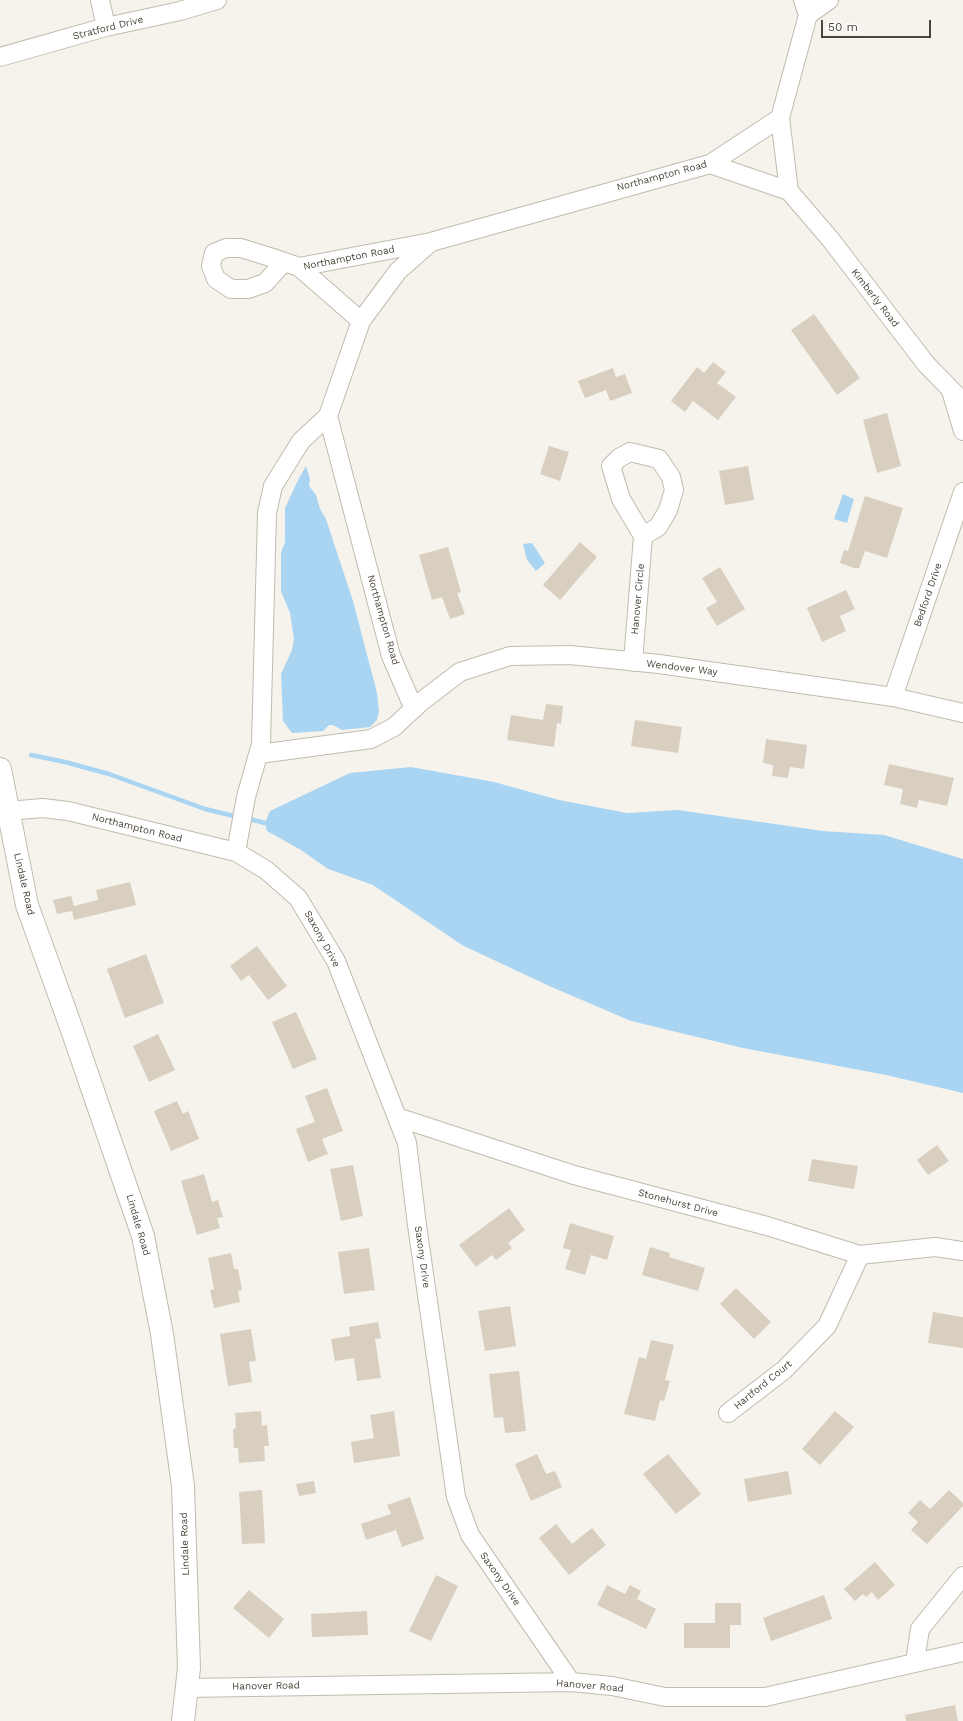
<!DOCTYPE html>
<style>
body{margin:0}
#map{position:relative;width:963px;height:1721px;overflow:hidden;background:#f6f3ec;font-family:"Work Sans",sans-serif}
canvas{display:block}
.scale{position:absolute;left:821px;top:20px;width:110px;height:18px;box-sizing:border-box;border:2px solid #4b4439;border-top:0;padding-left:5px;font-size:12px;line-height:14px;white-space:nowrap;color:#4b4439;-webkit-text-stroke:3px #fff;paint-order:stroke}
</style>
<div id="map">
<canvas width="963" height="1721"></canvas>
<div class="scale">50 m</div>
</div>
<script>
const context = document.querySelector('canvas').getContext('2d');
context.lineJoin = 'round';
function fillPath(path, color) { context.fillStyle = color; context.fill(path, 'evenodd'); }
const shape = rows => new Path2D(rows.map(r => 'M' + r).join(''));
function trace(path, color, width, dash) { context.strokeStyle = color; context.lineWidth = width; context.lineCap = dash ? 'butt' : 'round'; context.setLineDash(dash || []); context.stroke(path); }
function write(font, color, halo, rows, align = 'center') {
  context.font = font + ' "Work Sans",sans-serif'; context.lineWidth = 4; context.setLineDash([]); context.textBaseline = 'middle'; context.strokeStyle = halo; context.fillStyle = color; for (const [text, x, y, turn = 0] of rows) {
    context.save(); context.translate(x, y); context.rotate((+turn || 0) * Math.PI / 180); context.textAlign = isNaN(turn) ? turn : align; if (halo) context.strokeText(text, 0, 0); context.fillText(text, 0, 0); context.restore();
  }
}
fillPath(shape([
 [306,466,310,479,309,486,316,495,320,509,326,519,353,601,377,693,379,711,377,720,370,727,342,730,333,725,329,725,323,731,292,733,283,721,281,674,292,650,294,639,290,613,281,591,281,553,285,542,285,508,298,480],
 [843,494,854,499,847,523,834,519],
 [532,543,545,563,536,571,527,560,523,544],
 [411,767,494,782,559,800,627,813,678,810,823,831,884,835,963,859,963,1093,886,1075,743,1048,631,1021,547,985,462,945,373,885,328,869,301,850,267,831,265,823,270,811,350,773]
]), '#a9d4f2');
trace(shape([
 [31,755,65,762,109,774,205,809,238,817],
 [245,818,265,823]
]), '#a9d4f2', 4.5);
fillPath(shape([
 [814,314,860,378,837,395,791,330],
 [713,362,726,372,717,383,736,397,718,420,693,401,685,412,671,401,697,367,704,373],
 [613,368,616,377,625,374,632,393,610,401,606,390,585,398,578,381],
 [887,413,901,466,877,473,863,420],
 [549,446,569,452,560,481,540,474],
 [748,466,754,500,725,505,719,471],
 [865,496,903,508,887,558,865,551,859,568,854,568,840,563,844,550,848,551],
 [580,542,597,557,560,600,543,585],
 [448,547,461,592,457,593,465,614,450,619,442,597,432,600,419,555],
 [720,567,745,609,717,626,706,608,717,602,702,578],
 [846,590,855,609,840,616,846,631,822,642,807,608],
 [546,704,563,706,561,724,557,723,554,747,507,740,511,715,543,720],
 [635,720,682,727,678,753,631,746],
 [766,739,807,745,804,769,790,767,788,778,772,776,773,765,763,763],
 [889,764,954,778,947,806,919,800,917,808,900,804,903,789,884,785],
 [130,882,136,905,74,920,72,911,57,914,53,900,71,896,74,906,98,900,96,890],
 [257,946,287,986,268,1000,249,975,241,981,230,966],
 [146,954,164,1003,125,1018,107,969],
 [296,1012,317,1059,293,1069,272,1022],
 [158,1034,175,1070,149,1082,133,1046],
 [327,1088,343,1131,322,1139,328,1154,308,1162,296,1129,315,1122,305,1096],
 [177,1101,183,1114,188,1111,199,1139,171,1151,154,1111],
 [937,1145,949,1161,928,1175,917,1160],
 [812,1159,858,1166,854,1189,808,1181],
 [353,1165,363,1216,341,1221,330,1169],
 [204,1174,212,1202,218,1200,223,1217,217,1218,220,1228,197,1235,181,1181],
 [509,1208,525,1230,508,1243,512,1248,496,1260,492,1255,476,1267,459,1245],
 [570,1223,614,1236,607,1260,591,1255,585,1275,565,1269,571,1250,563,1248],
 [650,1247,670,1253,669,1257,705,1268,698,1291,642,1275],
 [369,1248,375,1290,344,1294,338,1252],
 [231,1253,234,1269,238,1269,242,1290,238,1291,240,1302,214,1308,210,1290,214,1289,208,1258],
 [736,1288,771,1322,754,1339,720,1304],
 [510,1306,516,1346,485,1351,478,1311],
 [933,1312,963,1317,963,1348,928,1343],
 [378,1322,381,1338,375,1339,381,1378,357,1381,354,1358,335,1361,331,1339,350,1336,349,1327],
 [251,1329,256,1361,249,1362,252,1382,228,1386,220,1334],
 [651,1340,674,1345,665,1380,670,1381,664,1401,660,1400,655,1421,624,1414,639,1357,646,1359],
 [519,1371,526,1431,505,1433,503,1417,494,1418,489,1374],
 [261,1411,262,1426,267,1425,269,1446,264,1446,265,1461,239,1463,238,1448,234,1448,233,1429,236,1428,235,1413],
 [394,1411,400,1456,354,1463,351,1442,374,1438,370,1415],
 [835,1411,854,1427,820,1465,802,1449],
 [537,1454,546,1474,555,1471,562,1487,531,1501,515,1464],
 [668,1454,701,1494,676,1514,643,1474],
 [788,1471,792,1494,748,1502,744,1479],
 [314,1481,316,1493,299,1496,296,1484],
 [262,1490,265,1543,242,1544,239,1492],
 [949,1490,963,1503,963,1506,927,1544,911,1530,918,1522,908,1513,920,1500,930,1509],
 [410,1497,424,1539,402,1547,396,1530,366,1540,361,1524,391,1514,387,1505],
 [556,1524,572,1544,592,1528,606,1545,569,1575,539,1538],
 [875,1562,895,1585,878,1600,872,1592,866,1597,863,1594,855,1601,844,1589],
 [436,1575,458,1586,431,1641,409,1631],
 [607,1585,625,1594,630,1585,641,1591,637,1599,656,1609,646,1629,597,1605],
 [249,1590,284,1619,269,1638,233,1608],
 [824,1595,832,1619,771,1641,763,1618],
 [715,1603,741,1603,741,1625,730,1625,730,1648,684,1648,684,1623,715,1623],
 [367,1611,368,1635,312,1637,311,1614],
 [955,1705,958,1721,906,1721,905,1715]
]), '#d8cfc1');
const minor = shape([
 [100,0,106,27],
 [803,0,808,15],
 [0,57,106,27,180,11,217,0],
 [780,118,789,191,831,240,926,364,963,402],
 [710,164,789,191],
 [284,262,265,283,248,289,231,289,216,279,211,266,214,253,226,248,241,248,273,258,299,267],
 [361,321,299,267,431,242],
 [951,391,963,431],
 [328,416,391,656,414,709],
 [630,452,659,459,671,477,674,490,668,510,658,527,643,536,621,499,611,466,619,458,630,452],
 [633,662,643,536],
 [893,697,963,492],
 [259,754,371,739,394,727,422,701,460,672,510,656,570,655,659,664,893,697,963,713],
 [8,811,43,808,68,811,236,852,266,870,298,898,336,961,407,1143,417,1225,456,1497,470,1535,571,1682],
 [236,852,246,797,261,744,267,513,273,486,301,441,328,416,361,321,398,271,431,242,710,164,780,118,808,15,829,0],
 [397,1117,574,1175,767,1226,860,1255,935,1247,963,1251],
 [728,1413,784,1370,827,1326,860,1255],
 [915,1662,920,1629,963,1576],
 [187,1688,571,1682,612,1686,665,1697,765,1697,963,1652]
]);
const tertiary = shape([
 [0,769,27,905,71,1027,143,1236,162,1334,183,1486,189,1668,183,1721]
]);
trace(minor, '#c2bbae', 20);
trace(tertiary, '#c2bbae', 24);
trace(minor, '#fff', 18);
trace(tertiary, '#fff', 22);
write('10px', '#4b4439', '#fff', [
 ["Stratford Drive",108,28,-14],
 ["Northampton Road",662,176,-15],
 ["Northampton Road",349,258,-11],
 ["Kimberly Road",875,298,52],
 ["Bedford Drive",928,595,-71],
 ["Hanover Circle",638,599,-85],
 ["Northampton Road",383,620,74],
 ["Wendover Way",682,668,7],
 ["Northampton Road",137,828,14],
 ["Lindale Road",24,884,77],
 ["Saxony Drive",322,939,61],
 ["Stonehurst Drive",678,1203,15],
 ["Lindale Road",138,1225,74],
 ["Saxony Drive",422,1257,82],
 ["Hartford Court",763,1385,-39],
 ["Lindale Road",185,1544,-92],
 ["Saxony Drive",500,1579,55],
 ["Hanover Road",266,1686,-1],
 ["Hanover Road",590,1686,5]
]);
</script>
